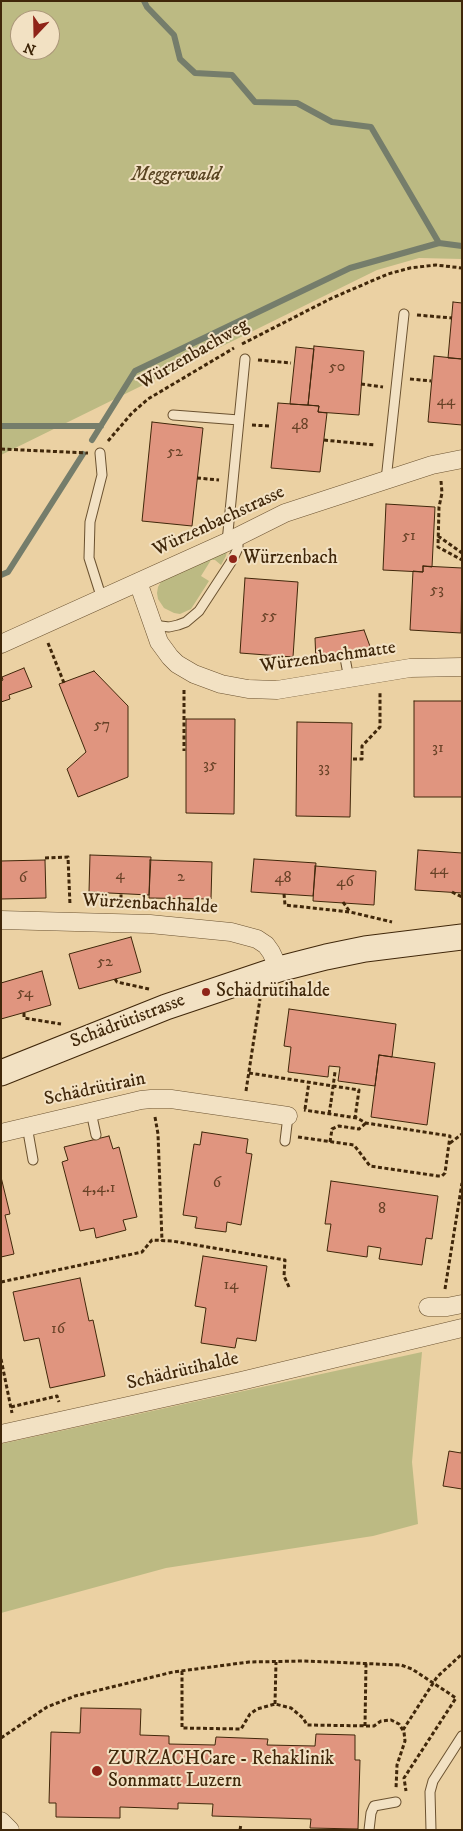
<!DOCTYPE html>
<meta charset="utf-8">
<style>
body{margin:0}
#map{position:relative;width:463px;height:1831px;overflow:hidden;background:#ebd1a3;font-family:"IM FELL DW Pica",serif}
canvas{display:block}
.frame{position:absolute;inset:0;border:2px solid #40270a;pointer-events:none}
.north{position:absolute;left:10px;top:10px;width:50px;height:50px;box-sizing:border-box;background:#f2e1c3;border:1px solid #ab9779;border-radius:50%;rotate:201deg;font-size:14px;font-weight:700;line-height:20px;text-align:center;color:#40270a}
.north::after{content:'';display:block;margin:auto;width:18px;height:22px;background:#8f2418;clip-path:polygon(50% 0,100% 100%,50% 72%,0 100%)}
</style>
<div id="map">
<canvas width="463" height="1831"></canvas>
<div class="frame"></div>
<div class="north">N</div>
</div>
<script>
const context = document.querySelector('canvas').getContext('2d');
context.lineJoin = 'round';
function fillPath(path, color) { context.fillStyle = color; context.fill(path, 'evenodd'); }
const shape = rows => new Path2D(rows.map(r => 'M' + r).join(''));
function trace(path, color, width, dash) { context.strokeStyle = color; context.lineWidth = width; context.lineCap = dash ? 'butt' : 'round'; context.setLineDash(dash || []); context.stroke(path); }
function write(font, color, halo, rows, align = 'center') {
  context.font = font + ' "IM FELL DW Pica",serif'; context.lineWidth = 4; context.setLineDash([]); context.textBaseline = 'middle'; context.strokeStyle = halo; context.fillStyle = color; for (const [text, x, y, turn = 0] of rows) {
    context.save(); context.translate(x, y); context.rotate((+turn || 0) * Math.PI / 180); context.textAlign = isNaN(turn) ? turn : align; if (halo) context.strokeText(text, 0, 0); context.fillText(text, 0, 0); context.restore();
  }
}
fillPath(shape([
 [1,1,462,1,462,259,419,258,377,270,1,455],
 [20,20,50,20,50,50,20,50],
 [227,551,226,556,221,565,215,560,211,560,201,576,209,581,191,609,180,614,174,613,164,608,158,599,157,593,158,587,162,580],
 [422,1352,412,1462,418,1524,373,1536,166,1568,1,1613,1,1444]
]), '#bcba83');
trace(shape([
 [144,1,147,7,174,35,180,59,195,73,232,75,255,102,297,103,332,122,371,127,439,243],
 [1,426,101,426],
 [92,440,135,371,350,268,439,243,462,246],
 [1,575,8,572,83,454]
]), '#757d6b', 6);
const building = shape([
 [453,302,462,303,462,359,448,358,453,302],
 [314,346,364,351,359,415,318,412,319,406,308,405,314,346],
 [296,347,314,349,308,405,290,404,296,347],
 [434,356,462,359,462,425,428,422,434,356],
 [278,403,319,406,318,412,327,413,320,472,271,468,278,403],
 [152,422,203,428,192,526,142,521,152,422],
 [386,504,435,507,432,567,423,566,423,572,383,570,386,504],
 [423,566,462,568,461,633,410,630,413,571,423,572,423,566],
 [245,578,298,582,293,657,240,653,245,578],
 [364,630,371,649,316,662,315,638,364,630],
 [24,668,32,687,9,695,10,699,1,702,1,681,3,680,2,677,24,668],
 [94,671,128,706,128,777,78,797,67,769,86,752,59,684,94,671],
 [414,701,462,701,462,797,414,797,414,701],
 [186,719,235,719,234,814,186,813,186,719],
 [297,722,352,723,350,817,296,816,297,722],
 [418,850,462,853,462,893,415,890,418,850],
 [90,855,151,857,149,895,89,892,90,855],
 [254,859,316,863,313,896,251,892,254,859],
 [45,860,46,898,1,899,1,861,45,860],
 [150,860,212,862,211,899,149,898,150,860],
 [315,866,376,871,374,905,313,901,315,866],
 [131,937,141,972,79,989,69,954,131,937],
 [42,971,51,1005,1,1019,1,983,42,971],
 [289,1009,396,1024,392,1057,379,1055,375,1086,338,1081,340,1067,329,1066,328,1077,288,1072,291,1047,284,1046,289,1009],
 [379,1055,435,1063,427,1125,371,1117,379,1055],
 [202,1132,248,1139,246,1153,252,1154,241,1225,227,1222,226,1232,195,1228,197,1217,183,1215,194,1144,200,1145,202,1132],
 [109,1136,113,1149,119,1147,137,1217,123,1220,126,1230,96,1238,94,1228,80,1231,62,1162,68,1160,64,1147,109,1136],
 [1,1177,10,1214,5,1215,14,1254,1,1257,1,1177],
 [331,1181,438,1196,432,1239,426,1238,422,1265,379,1259,381,1248,368,1246,367,1257,327,1251,331,1224,325,1224,331,1181],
 [203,1256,267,1266,256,1341,237,1338,235,1348,201,1343,206,1308,195,1306,203,1256],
 [80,1278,89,1321,93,1320,105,1376,50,1388,39,1338,24,1341,13,1292,80,1278],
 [462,1447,462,1489,443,1486,449,1451,461,1453,462,1447],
 [81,1708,141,1709,140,1735,169,1736,169,1744,215,1745,216,1737,268,1739,267,1745,315,1746,316,1734,355,1735,355,1760,360,1760,358,1829,310,1828,311,1819,212,1816,213,1804,178,1803,178,1809,120,1807,120,1818,56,1817,56,1803,49,1803,51,1732,80,1733,81,1708]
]);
fillPath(building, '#e0957f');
trace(building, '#40270a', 1);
const lane = shape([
 [173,415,239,420],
 [100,453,102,475,90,522,89,558,102,599],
 [386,480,404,314],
 [227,542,245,359],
 [153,625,169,627,178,625,186,622,199,611,233,559,238,548,238,536],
 [345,658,349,679],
 [91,1112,96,1135],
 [27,1126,33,1160],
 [285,1141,288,1116],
 [369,1830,371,1813,374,1806,396,1802],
 [431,1830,430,1792,433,1781,462,1736]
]);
const street = shape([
 [138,582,159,642,170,657,177,664,194,674,221,684,248,689,277,690,410,668,462,667],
 [1,644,227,542,285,513,432,465,462,459],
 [1,920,150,924,231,932,257,939,266,945,271,952,279,969],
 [1,1133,141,1100,151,1099,171,1099,288,1116],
 [428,1307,447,1307,462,1304],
 [1,1434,241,1381,462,1328],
 [1,1821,10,1830]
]);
const secondary = shape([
 [1,1073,166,1007,279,969,326,957,365,949,462,937]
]);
trace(lane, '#6b5230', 11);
trace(street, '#6b5230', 19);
trace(secondary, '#40270a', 27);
trace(shape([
 [417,315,452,318],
 [242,344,332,298,388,274,410,268,436,265,462,268],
 [258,360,291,363],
 [410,379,431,381],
 [361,384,383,387],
 [252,425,269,426],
 [324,440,375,445],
 [108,441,132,413,148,399,234,348],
 [1,449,88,453],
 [197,478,219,480],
 [441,481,442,493,439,507,438,547,462,560],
 [438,536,462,553],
 [48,643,64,683],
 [184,690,184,751],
 [353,759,362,759,362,746,380,727,380,691],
 [45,858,68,857,70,905],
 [452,892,462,897],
 [284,894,285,905,350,912,392,922],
 [343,902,350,912],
 [121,905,121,893],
 [180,910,181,898],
 [115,979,117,982,149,989],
 [24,1013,24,1018,61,1024],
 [249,1073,359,1090,355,1118],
 [246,1091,260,999],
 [305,1109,309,1082],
 [329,1114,331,1102],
 [155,1117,158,1134,162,1241],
 [298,1137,354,1145,370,1166,438,1176,442,1176,445,1173,450,1136,366,1123,357,1118,304,1110],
 [330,1142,332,1129,339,1126,359,1129,366,1123],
 [450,1143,462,1134],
 [1,1282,142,1252,152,1240,172,1241,285,1260,284,1276,289,1287],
 [445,1289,462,1183],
 [1,1359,12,1413],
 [11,1407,57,1396,59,1402],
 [182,1671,182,1728,241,1729,250,1714,257,1709,275,1704,291,1708,303,1718,307,1725,374,1726,381,1721,391,1720,399,1724,404,1732,405,1741,397,1765,396,1789],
 [275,1704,276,1662],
 [365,1726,366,1663],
 [403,1730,437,1677,462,1654],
 [1,1738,47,1707,75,1696,173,1672,249,1662,304,1661,401,1665,412,1669,456,1698,404,1778,406,1791],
 [240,1830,241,1824]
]), '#40270a', 3, [4, 2.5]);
trace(lane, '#f2e1c3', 9);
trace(street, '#f2e1c3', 18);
trace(secondary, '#f2e1c3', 25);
trace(shape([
 [331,1102,335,1072]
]), '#40270a', 3, [4, 2.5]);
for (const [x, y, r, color] of [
 [233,559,5,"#8f2418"],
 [206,992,5,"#8f2418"],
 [97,1771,6,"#8f2418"]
]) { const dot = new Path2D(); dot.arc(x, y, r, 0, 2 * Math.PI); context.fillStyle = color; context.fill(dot); trace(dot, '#f2e1c3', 2); }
write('16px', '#684227', null, [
 ["50",337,368],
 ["44",446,402],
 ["48",300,426],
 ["52",175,453],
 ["51",409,537],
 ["53",437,591],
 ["55",269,617],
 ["57",102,726],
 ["31",438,749],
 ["35",210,766],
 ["33",324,769],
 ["44",439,871],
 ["4",120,876],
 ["2",181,878],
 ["6",23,879],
 ["48",283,879],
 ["46",345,883],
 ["52",105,963],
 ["54",25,994],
 ["6",217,1184],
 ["4,4.1",99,1189],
 ["8",382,1210],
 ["14",231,1286],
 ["16",58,1330]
]);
write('italic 19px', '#594422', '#f2e1c3', [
 ["Meggerwald",176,176]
]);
write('19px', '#40270a', '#f2e1c3', [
 ["Würzenbachweg",194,355,-30],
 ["Würzenbachstrasse",219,522,-25],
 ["Würzenbachmatte",328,658,-8],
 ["Würzenbachhalde",150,905,3],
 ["Schädrütistrasse",128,1022,-21],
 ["Schädrütirain",95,1090,-12],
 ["Schädrütihalde",183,1372,-13]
]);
write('19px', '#40270a', '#f2e1c3', [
 ["Würzenbach",243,559],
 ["Schädrütihalde",216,992],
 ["ZURZACHCare - Rehaklinik",108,1760],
 ["Sonnmatt Luzern",108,1782]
], 'left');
</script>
